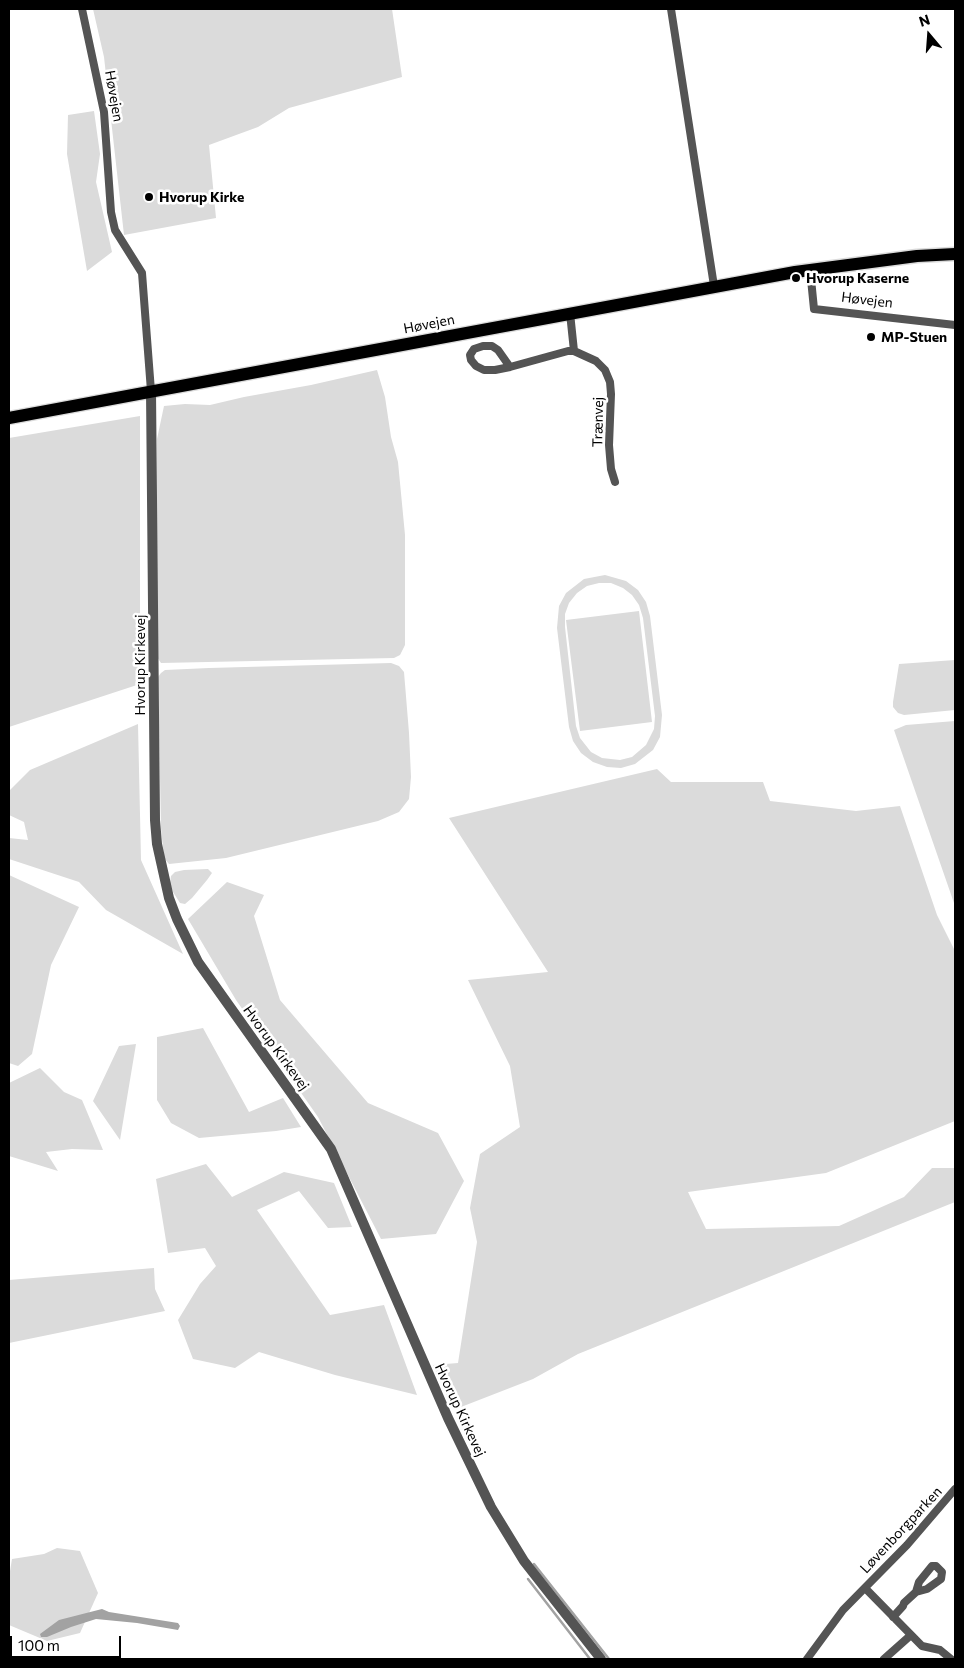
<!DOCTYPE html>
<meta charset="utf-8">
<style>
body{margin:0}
#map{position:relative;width:964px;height:1668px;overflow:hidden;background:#fff;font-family:Commissioner,sans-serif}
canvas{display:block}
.frame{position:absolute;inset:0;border:10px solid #000;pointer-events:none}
.north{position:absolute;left:904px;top:10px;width:50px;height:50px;-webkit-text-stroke:4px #fff;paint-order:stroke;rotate:342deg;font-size:14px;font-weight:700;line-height:20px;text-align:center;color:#000}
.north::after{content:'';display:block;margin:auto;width:18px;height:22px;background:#000;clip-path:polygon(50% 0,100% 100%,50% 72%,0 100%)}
.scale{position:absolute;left:10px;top:1636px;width:111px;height:22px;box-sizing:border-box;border:2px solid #000;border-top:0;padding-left:6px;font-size:15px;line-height:18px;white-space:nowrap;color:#000;-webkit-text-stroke:4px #fff;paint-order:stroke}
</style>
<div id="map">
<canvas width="964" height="1668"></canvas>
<div class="frame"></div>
<div class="north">N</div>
<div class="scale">100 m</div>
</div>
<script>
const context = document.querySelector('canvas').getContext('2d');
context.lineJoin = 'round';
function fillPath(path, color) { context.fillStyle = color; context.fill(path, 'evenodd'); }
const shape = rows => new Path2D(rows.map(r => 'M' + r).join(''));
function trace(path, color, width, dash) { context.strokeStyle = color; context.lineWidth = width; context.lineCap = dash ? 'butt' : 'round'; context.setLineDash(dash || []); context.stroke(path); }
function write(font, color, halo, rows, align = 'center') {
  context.font = font + ' Commissioner,sans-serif'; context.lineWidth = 5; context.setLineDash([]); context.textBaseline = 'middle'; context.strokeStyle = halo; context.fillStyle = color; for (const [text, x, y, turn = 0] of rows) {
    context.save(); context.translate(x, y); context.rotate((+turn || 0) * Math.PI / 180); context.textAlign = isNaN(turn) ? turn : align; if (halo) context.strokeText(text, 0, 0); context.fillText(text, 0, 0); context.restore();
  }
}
fillPath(shape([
 [93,9,392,9,402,77,289,108,258,127,209,145,216,218,124,235,104,57],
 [94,111,100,154,96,182,112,252,87,271,67,154,68,115],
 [377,370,385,397,391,437,398,462,405,535,405,645,400,655,394,658,161,663,157,657,157,439,164,406,185,404,210,405,244,397,311,385],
 [140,416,140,684,9,727,9,438],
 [605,575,626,581,638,590,646,602,650,616,662,715,660,737,653,750,635,764,621,768,607,767,593,762,581,753,573,741,569,727,557,628,559,606,566,593,584,579],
 [599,583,611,583,623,588,632,595,639,605,643,618,655,716,654,729,646,745,632,757,620,760,602,758,591,752,580,738,576,726,565,627,565,614,569,603,577,593,587,586],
 [639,611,652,722,580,731,566,620],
 [955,660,955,710,904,715,898,713,893,707,893,702,899,664],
 [391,663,399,666,404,672,409,733,411,777,409,799,399,812,378,821,226,858,169,864,164,858,161,828,158,677,161,673,165,670,209,668],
 [955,721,955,906,894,730,906,725],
 [138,724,141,860,183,954,106,910,79,882,9,859,9,838,28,840,24,822,9,815,9,791,30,770],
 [657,769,671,782,763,782,770,801,856,811,900,806,937,915,955,951,955,1121,826,1173,688,1192,706,1229,839,1226,904,1197,932,1168,955,1168,955,1202,578,1354,533,1379,461,1407,451,1405,433,1365,458,1363,477,1242,470,1208,480,1154,520,1127,510,1066,468,980,548,972,449,818],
 [208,869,212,873,207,880,192,898,185,904,180,903,173,892,170,883,171,876,175,872,184,870],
 [9,875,79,907,51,965,32,1054,18,1066,9,1063],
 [227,882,264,895,254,916,280,1000,368,1103,438,1133,464,1181,436,1234,381,1239,318,1117,236,1000,188,919],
 [203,1028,249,1112,283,1098,301,1127,276,1131,199,1138,171,1123,157,1100,157,1037],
 [136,1044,120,1140,93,1101,119,1046],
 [40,1068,64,1092,82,1100,103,1150,72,1149,46,1152,58,1171,9,1156,9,1083],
 [206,1164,232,1197,284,1172,334,1183,352,1227,328,1228,299,1191,257,1210,330,1315,384,1305,417,1395,335,1375,259,1352,235,1368,193,1359,178,1320,200,1284,216,1266,205,1248,168,1253,156,1179],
 [154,1268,155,1289,165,1311,9,1343,9,1280],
 [57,1548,80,1551,98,1593,80,1633,47,1641,9,1625,9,1577,12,1559,44,1554]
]), '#dbdbdb');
fillPath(shape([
 [102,1609,109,1612,178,1623,180,1626,178,1630,137,1623,96,1619,71,1627,47,1637,41,1637,40,1634,59,1620]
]), '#a2a2a2');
trace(shape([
 [534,1564,609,1659],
 [528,1579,590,1659]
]), '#a2a2a2', 2.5);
const primary = shape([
 [9,418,795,272,917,256,955,254]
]);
trace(primary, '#dbdbdb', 15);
trace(shape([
 [82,9,104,112,111,212,115,230,142,273,151,391],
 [671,9,714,286],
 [810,269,814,309,955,325],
 [570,313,574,351],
 [510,367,498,350,492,346,483,346,474,349,470,355,471,360,476,366,484,370,495,370,510,367,568,351,574,351,596,361,605,370,610,382,611,394,609,445,611,469,615,482],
 [865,1588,922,1646,940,1650,951,1659],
 [893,1617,903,1606,904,1603,916,1592,927,1589,941,1579,942,1572,936,1566,932,1566,919,1582,916,1592],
 [807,1659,843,1610,907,1545,955,1489],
 [884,1659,911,1635]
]), '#545454', 8);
trace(shape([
 [151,391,155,820,157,844,169,898,177,919,198,962,331,1149,448,1418,491,1507,524,1561,601,1659]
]), '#545454', 10);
trace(primary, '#000', 12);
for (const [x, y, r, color] of [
 [149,197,5,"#000"],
 [796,278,5,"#000"],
 [871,337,5,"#000"]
]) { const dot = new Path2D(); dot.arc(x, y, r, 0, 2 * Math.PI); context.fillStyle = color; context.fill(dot); trace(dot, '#fff', 2); }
write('14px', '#000', '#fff', [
 ["Høvejen",114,96,80],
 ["Høvejen",867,300,7],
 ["Høvejen",429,324,-11],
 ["Trænvej",598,422,-89],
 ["Hvorup Kirkevej",140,665,-90],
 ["Hvorup Kirkevej",276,1048,54],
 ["Hvorup Kirkevej",460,1410,65],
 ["Løvenborgparken",901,1530,-47]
]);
write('bold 14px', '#000', '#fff', [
 ["Hvorup Kirke",159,197],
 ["Hvorup Kaserne",806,278],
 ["MP-Stuen",881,337]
], 'left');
</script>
